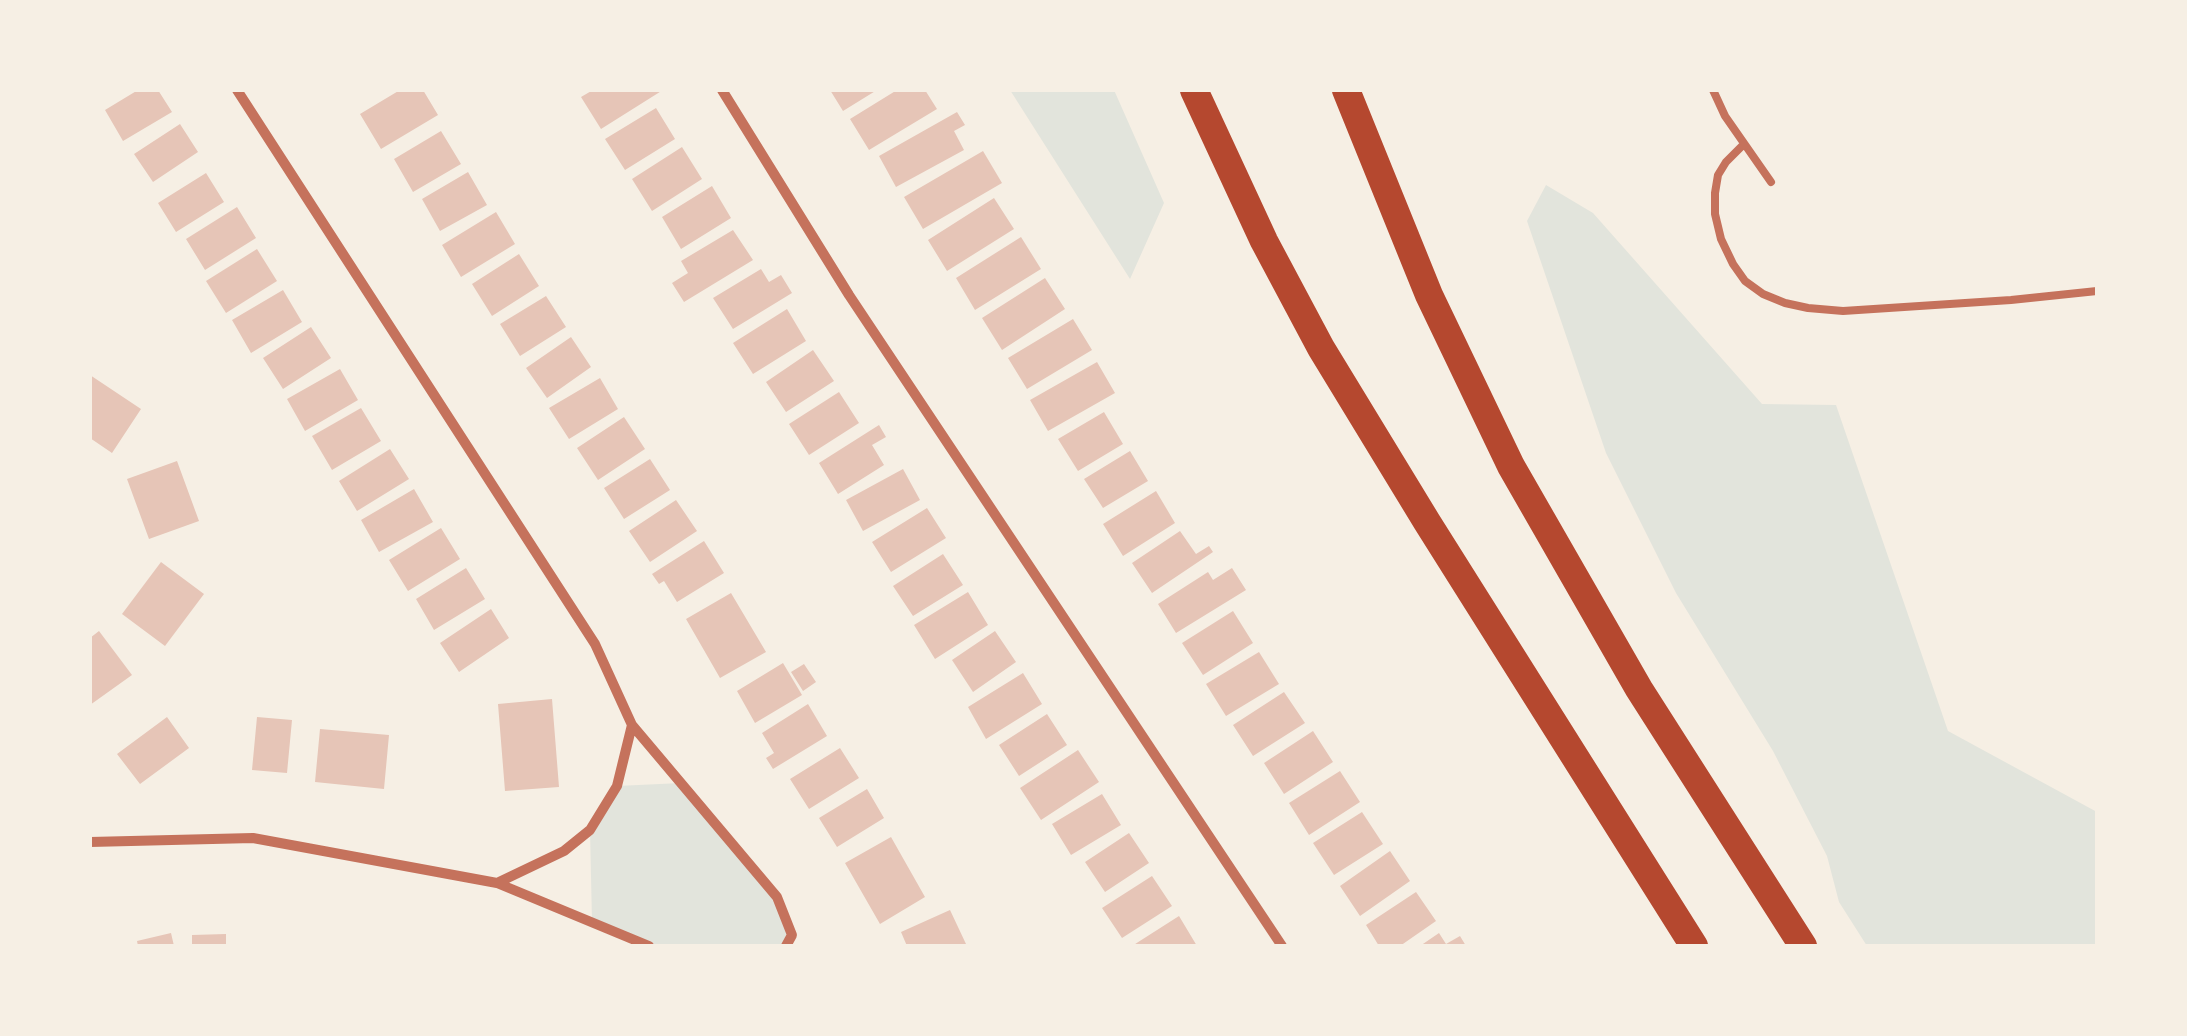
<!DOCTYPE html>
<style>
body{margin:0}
#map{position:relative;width:2187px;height:1036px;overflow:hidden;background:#f6efe4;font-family:"Work Sans",sans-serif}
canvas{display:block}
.frame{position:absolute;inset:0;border:92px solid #f6efe4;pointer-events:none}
</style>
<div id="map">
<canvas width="2187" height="1036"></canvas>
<div class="frame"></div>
</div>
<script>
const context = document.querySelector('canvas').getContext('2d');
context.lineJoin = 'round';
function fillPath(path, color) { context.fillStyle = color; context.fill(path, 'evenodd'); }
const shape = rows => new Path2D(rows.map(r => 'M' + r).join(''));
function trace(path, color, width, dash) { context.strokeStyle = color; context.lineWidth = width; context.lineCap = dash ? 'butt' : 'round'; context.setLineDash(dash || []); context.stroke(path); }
fillPath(shape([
 [1010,90,1114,90,1164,203,1130,279],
 [1546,185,1593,213,1762,404,1836,405,1948,731,2097,812,2097,946,1867,946,1839,902,1827,856,1773,751,1676,593,1606,453,1527,221],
 [681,783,777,897,792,935,786,946,649,946,592,922,590,830,617,786]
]), '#e2e4dc');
fillPath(shape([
 [138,90,158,90,172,112,123,141,105,110],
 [400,90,423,90,438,115,381,149,360,114],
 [593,90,663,90,601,129,581,97],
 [830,90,877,90,843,111],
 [897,90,925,90,937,109,869,150,850,119],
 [656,108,675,139,625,170,605,139],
 [957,112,965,125,954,131,964,150,896,187,879,156],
 [180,124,198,152,153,182,134,154],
 [441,131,461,164,413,192,394,159],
 [682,147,702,179,652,211,632,179],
 [983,151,1002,183,923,229,904,197],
 [468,172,487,205,440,231,422,199],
 [206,173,224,202,176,232,158,203],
 [712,186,731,218,681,249,662,217],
 [994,198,1014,229,947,271,928,240],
 [237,207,256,238,205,270,186,239],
 [496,212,515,244,461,277,442,245],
 [733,230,753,260,684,302,672,283,688,273,681,261],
 [1021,237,1041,269,975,310,956,278],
 [257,249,277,281,226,313,206,281],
 [519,254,539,286,492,316,472,284],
 [761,269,769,282,781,275,792,293,733,329,713,298],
 [1045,278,1065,309,1002,350,982,318],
 [283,290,302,322,251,353,232,320],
 [546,296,566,327,520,356,500,324],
 [787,309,806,341,753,374,733,343],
 [1073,319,1092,350,1027,389,1008,358],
 [311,327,331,358,283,389,263,358],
 [571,337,591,367,547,398,526,368],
 [813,350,834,381,786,412,766,382],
 [1097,362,1115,393,1048,431,1030,400],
 [340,369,358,400,305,431,287,399],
 [90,375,141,409,112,453,90,438],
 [600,378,618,409,569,439,549,408],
 [839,392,859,423,809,455,789,424],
 [361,408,381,441,332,470,312,436],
 [1104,412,1123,444,1078,471,1058,439],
 [624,417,645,449,598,480,577,448],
 [879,425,886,437,872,445,884,465,838,494,819,463],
 [390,449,409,479,357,511,339,481],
 [1130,451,1148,481,1103,508,1084,479],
 [650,459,670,490,624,519,604,488],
 [177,461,199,521,149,539,127,479],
 [903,469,920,500,863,531,846,500],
 [414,489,433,522,379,552,361,520],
 [1156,491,1175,523,1123,556,1103,524],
 [676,500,697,531,650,562,629,531],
 [927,508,946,538,891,572,872,542],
 [441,528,460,559,408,591,389,560],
 [1180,531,1196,554,1209,546,1213,552,1152,593,1132,563],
 [704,541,724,573,677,602,664,581,659,584,652,574],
 [943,554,963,585,913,616,893,586],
 [161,562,204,594,165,646,122,614],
 [466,568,485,599,434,630,416,599],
 [1232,568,1246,590,1176,633,1158,604,1208,572,1213,580],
 [968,592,988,625,935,659,914,625],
 [731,593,766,652,720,678,686,619],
 [491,609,509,638,459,672,440,643],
 [1233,611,1253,643,1203,675,1182,643],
 [99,631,132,675,90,705,90,638],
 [995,631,1016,662,973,692,952,660],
 [1259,652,1279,684,1226,716,1206,684],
 [783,663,802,695,755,723,737,691],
 [804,664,816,682,803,691,791,672],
 [1023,673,1042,704,986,739,968,707],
 [1284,692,1305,723,1253,756,1233,725],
 [552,699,559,787,505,791,498,704],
 [808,704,827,736,773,769,766,758,774,753,762,733],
 [1047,714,1067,745,1019,776,999,745],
 [167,717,189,748,140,784,117,754],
 [257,717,292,720,287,773,252,770],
 [320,729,389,735,384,789,315,782],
 [1313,731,1333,762,1284,794,1264,763],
 [840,748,859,778,809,809,790,779],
 [1078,750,1099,782,1041,820,1020,788],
 [1340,771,1360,802,1309,835,1289,803],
 [867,789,884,818,837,847,819,818],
 [1102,794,1121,825,1071,855,1052,824],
 [1362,812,1383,844,1334,875,1313,843],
 [1129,833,1149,863,1105,892,1085,862],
 [891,837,925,897,880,924,845,863],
 [1390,851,1410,881,1360,916,1340,886],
 [1152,876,1172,906,1122,938,1102,908],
 [1416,892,1436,921,1400,946,1379,946,1366,925],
 [950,910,966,944,960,946,907,946,901,932],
 [1179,916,1197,946,1132,946],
 [171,933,174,946,138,946,137,941],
 [1439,933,1446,944,1460,936,1466,946,1420,946],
 [226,934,226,946,192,946,192,935]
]), '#e6c5b7');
trace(shape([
 [1713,90,1725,116,1771,182],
 [1744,144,1726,162,1718,175,1715,193,1715,214,1721,239,1733,264,1745,281,1763,294,1785,303,1808,308,1843,311,2011,300,2097,291]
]), '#c5725c', 8);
trace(shape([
 [237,90,595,644,632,725,777,897,792,935,786,946],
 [722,90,849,295,1282,946],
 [90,842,253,838,497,883,649,946],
 [497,883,564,851,590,830,617,786,632,725]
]), '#c5725c', 10);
trace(shape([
 [1194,90,1264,241,1321,348,1427,522,1694,946],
 [1346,90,1429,295,1511,466,1639,689,1803,946]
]), '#b5482f', 28);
</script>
